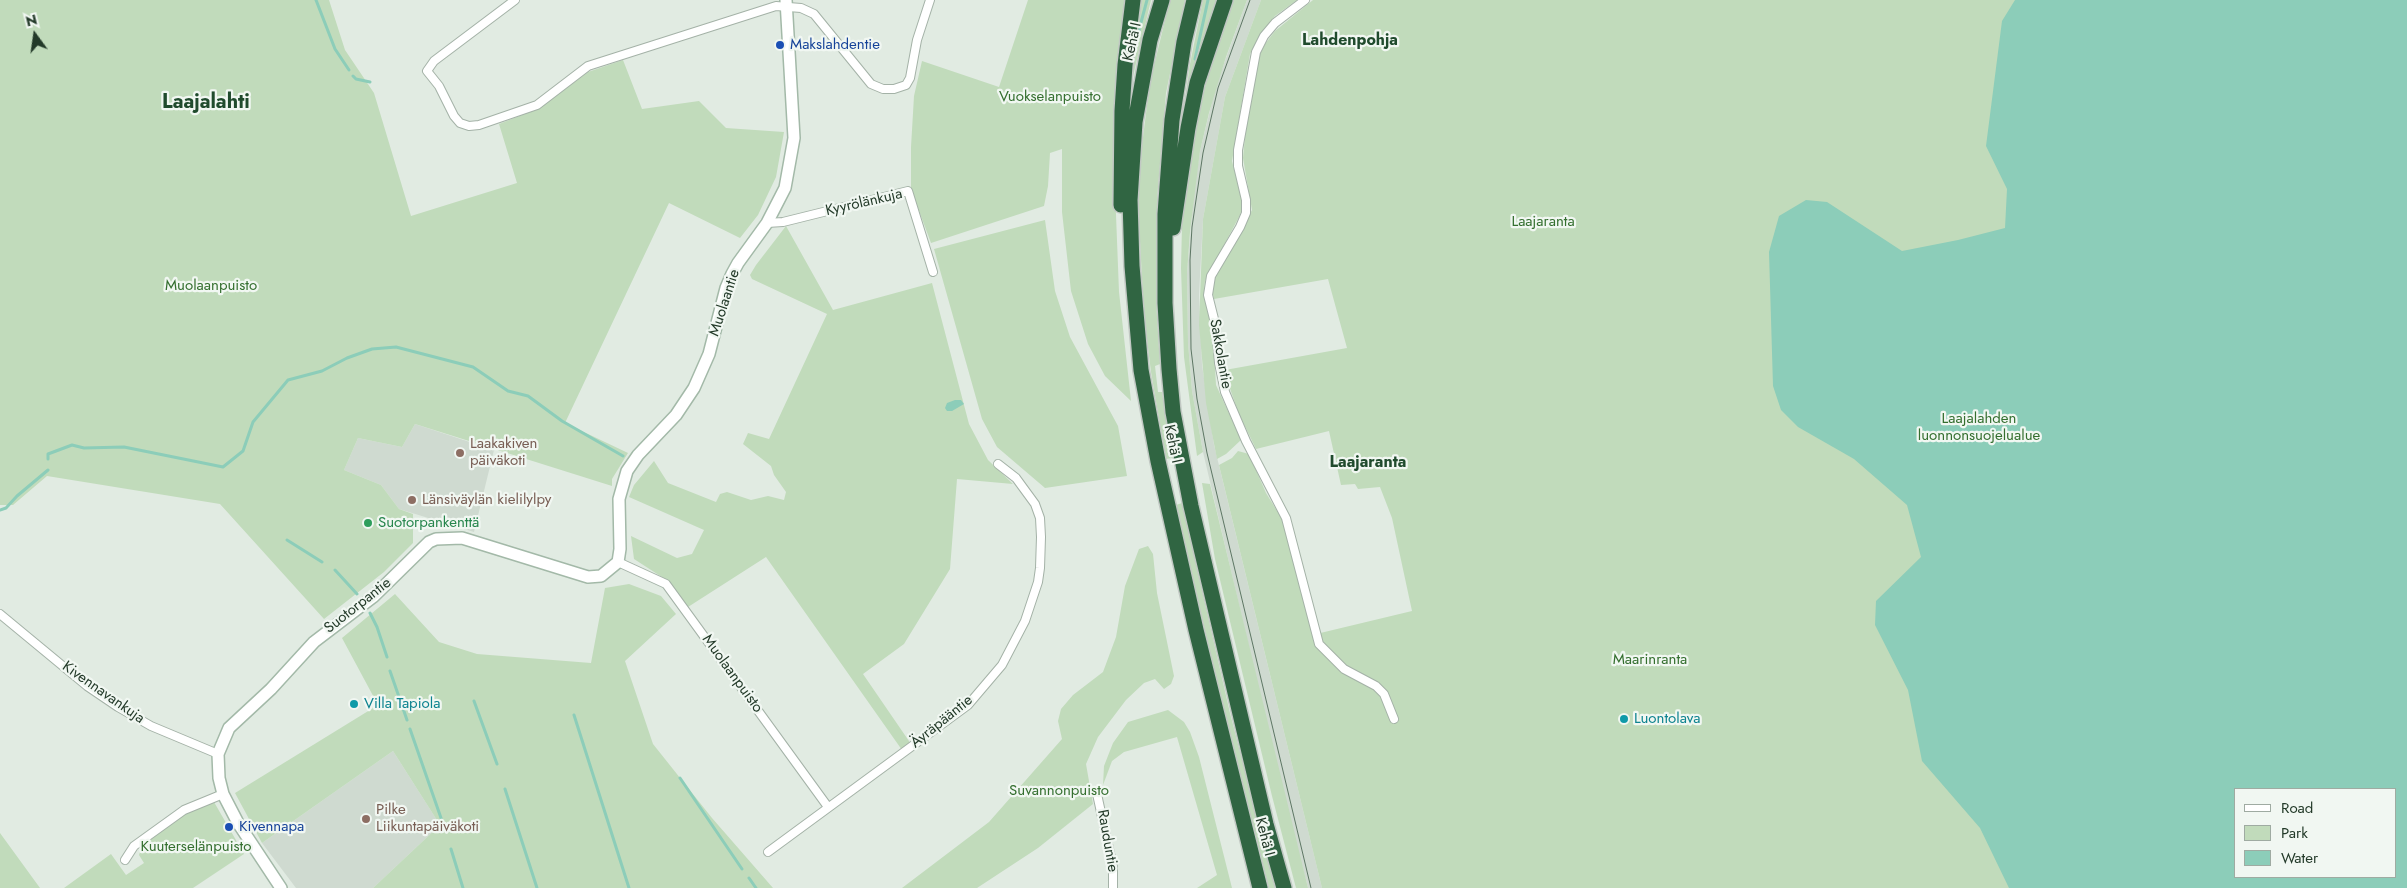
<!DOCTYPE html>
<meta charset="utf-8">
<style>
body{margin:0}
#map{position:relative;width:2407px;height:888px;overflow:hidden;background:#e1ebe2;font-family:Jost,sans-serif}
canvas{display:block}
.legend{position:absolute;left:2234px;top:788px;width:162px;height:90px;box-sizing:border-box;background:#f1f7f2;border:1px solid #9faba2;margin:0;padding:6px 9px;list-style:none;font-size:15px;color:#233a29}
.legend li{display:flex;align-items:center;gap:10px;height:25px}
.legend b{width:25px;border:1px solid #9faba2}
.north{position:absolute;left:10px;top:10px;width:50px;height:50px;-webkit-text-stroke:4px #f1f7f2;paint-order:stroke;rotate:346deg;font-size:14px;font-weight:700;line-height:20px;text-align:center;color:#233a29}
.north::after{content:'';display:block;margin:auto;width:18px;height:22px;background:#233a29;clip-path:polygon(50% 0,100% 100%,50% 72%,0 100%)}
</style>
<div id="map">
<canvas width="2407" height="888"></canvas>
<ul class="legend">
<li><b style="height:6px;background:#fff"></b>Road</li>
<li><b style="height:14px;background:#c1dbbb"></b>Park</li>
<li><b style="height:14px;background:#8ccdb9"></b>Water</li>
</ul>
<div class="north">N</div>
</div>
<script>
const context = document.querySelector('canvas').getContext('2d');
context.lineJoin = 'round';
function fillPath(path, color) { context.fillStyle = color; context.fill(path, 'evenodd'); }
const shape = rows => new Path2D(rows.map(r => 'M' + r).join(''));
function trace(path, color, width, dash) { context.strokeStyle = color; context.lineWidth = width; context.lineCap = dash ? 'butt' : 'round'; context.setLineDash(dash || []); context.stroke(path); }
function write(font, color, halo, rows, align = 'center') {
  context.font = font + ' Jost,sans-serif'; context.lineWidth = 4.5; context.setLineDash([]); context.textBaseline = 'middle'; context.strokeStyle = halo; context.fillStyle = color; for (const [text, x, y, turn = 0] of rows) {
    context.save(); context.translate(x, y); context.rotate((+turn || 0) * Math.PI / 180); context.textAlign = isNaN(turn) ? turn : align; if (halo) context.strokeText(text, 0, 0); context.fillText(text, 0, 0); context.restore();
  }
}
fillPath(shape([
 [1247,0,1261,0,1225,97,1203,219,1199,295,1202,365,1214,445,1322,888,1308,888,1288,813,1203,452,1192,391,1188,343,1187,273,1194,191,1200,151,1216,86],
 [415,424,494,450,474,532,399,509,381,485,344,470,358,438,402,447],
 [393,751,440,825,373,888,296,888,262,843]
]), '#cfdad0');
fillPath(shape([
 [0,0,329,0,345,50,374,93,411,216,517,183,499,124,540,108,588,72,623,60,642,109,699,101,726,128,784,132,776,177,758,215,740,238,669,203,565,423,628,453,612,479,612,486,415,424,402,447,358,438,344,470,381,485,399,509,413,514,413,519,416,518,413,525,413,543,384,572,324,619,220,504,47,476,13,505,0,505],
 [1028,0,1127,0,1115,189,1119,292,1131,401,1105,376,1088,344,1071,291,1062,212,1062,149,1050,153,1048,186,1044,206,931,243,911,189,911,147,914,96,922,61,999,87],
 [1137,0,1151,0,1130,89],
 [1170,0,1185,0,1166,93,1157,199,1156,302,1160,364,1155,366,1158,392,1162,392,1172,458,1166,459,1151,372,1144,315,1138,204,1142,145,1150,82],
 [1203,0,1221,0,1185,120,1182,120,1190,64],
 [1234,0,1247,0,1226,57,1209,113,1200,151,1190,232,1187,273,1188,343,1192,391,1203,452,1197,456,1184,357,1181,268,1182,225,1190,156,1205,87,1219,38],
 [1261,0,1297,0,1275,16,1261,33,1250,54,1232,161,1243,205,1240,215,1205,281,1204,290,1213,334,1216,385,1241,440,1226,454,1217,459,1206,403,1199,325,1203,219,1225,97],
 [1313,0,2407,0,2407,888,1322,888,1219,465,1232,458,1238,451,1249,454,1266,493,1282,519,1299,577,1312,635,1412,611,1392,518,1380,487,1358,489,1355,484,1341,485,1329,431,1256,449,1239,414,1228,383,1225,370,1347,348,1328,279,1214,299,1211,285,1252,210,1243,158,1246,126,1260,54,1265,44,1275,31],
 [2236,789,2396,789,2396,877,2236,877],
 [1045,220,1055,291,1070,337,1118,426,1127,476,1045,488,997,447,982,419,934,249],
 [786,226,833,310,932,283,969,424,988,460,1013,484,957,479,950,569,904,644,863,674,911,744,902,750,766,557,688,607,665,579,634,559,631,536,677,558,692,554,704,530,629,497,634,485,654,461,668,483,716,502,720,494,727,492,751,500,768,496,784,500,786,492,774,475,771,466,743,444,748,433,769,439,827,314,752,279,750,275,756,265],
 [1202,483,1210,484,1308,888,1296,888,1272,796,1215,559],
 [1182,503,1230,713,1275,888,1269,888,1224,713,1176,505],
 [1148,546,1153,554,1157,593,1174,676,1171,684,1164,689,1155,679,1144,683,1126,700,1098,737,1086,764,1093,804,1038,848,977,888,902,888,989,822,1062,739,1058,721,1061,709,1073,695,1103,672,1116,637,1125,586,1139,549],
 [629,584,661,596,676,614,625,661,653,744,712,818,773,888,373,888,440,825,393,751,262,843,235,793,378,705,342,638,395,594,439,642,477,654,591,663,605,588],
 [1168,710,1184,722,1190,732,1199,757,1232,888,1197,888,1217,875,1177,737,1124,752,1112,761,1103,785,1104,766,1113,743,1128,722],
 [214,802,244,854,193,888,64,888,111,854,126,875,144,863,139,855,142,846,186,813],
 [0,833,40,888,0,888]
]), '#c1dbbb');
fillPath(shape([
 [2015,0,2407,0,2407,888,2009,888,1980,828,1922,761,1908,690,1875,625,1876,601,1921,557,1907,505,1854,459,1798,427,1781,410,1773,386,1769,252,1779,216,1806,200,1827,202,1902,251,1958,240,2005,228,2007,189,1986,146,2002,21],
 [2396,789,2396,877,2236,877,2236,789],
 [955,400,961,400,964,404,952,411,947,411,945,408,947,403]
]), '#8ccdb9');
trace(shape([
 [316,0,335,49,349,70],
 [1136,41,1147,0],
 [1195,59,1208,0],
 [353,76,356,79,370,82],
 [48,459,48,454,72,445,84,448,124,447,223,467,243,451,253,422,288,380,322,371,347,358,372,349,396,347,473,367,508,391,528,396,562,421,623,456],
 [0,510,6,508,17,496,48,470],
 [287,540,322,562],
 [335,570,357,594],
 [370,613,377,627,387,657],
 [390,671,407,720],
 [474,701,497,764],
 [574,715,629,888],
 [410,729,441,818],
 [680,778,742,869],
 [505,789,537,888],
 [451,849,463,888],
 [749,878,756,888]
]), '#8ccdb9', 3);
const street = shape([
 [515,0,434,61,427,71,439,86,454,116,460,123,469,126,479,125,537,105,588,66,776,6,801,8,814,14,871,84,883,89,894,89,906,85,910,78,917,40,930,0],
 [1305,0,1275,23,1264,36,1256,52,1238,150,1238,166,1246,200,1246,213,1240,227,1211,276,1208,295,1216,327,1219,363,1225,392,1246,441,1286,518,1319,644,1344,669,1376,686,1384,694,1394,719],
 [767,223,783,222,908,191,933,272],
 [618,562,666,584,828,807],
 [0,614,87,686,118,707,151,726,218,754],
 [1097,794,1113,867,1113,888],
 [768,852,968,705,1002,665,1025,621,1038,582,1040,568,1041,537,1040,518,1035,504,1016,478,998,464],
 [125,860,134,846,184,810,223,794]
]);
const secondary = shape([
 [281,888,238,823,223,794,219,778,218,754,229,728,271,689,314,642,373,597,429,542,436,539,462,538,588,577,601,576,618,562,620,549,619,499,627,471,638,455,676,415,694,388,709,354,726,288,732,274,738,263,767,223,785,188,794,138,786,0]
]);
const highway = shape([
 [1162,0,1150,40,1135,122,1130,200,1132,266,1141,370,1158,461,1196,630,1260,888],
 [1194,0,1184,42,1172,120,1165,214,1165,303,1169,369,1173,412,1191,506,1266,824,1284,888],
 [1121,205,1122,111,1125,65,1133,0],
 [1173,228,1188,128,1197,83,1225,0]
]);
trace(street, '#a4b2a7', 10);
trace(secondary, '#a3b9a8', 14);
trace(highway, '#c1c8c3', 18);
trace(street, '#fff', 8);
trace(secondary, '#fff', 11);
trace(highway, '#306542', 15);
trace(shape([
 [1250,0,1218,88,1203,153,1192,227,1190,260,1191,349,1197,399,1207,453,1311,888]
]), '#5d7664', 1);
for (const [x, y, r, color] of [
 [780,45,5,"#1a4fb4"],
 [460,453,5,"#8d6e63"],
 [412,500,5,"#8d6e63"],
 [368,523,5,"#2e9e5b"],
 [354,704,5,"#0f9aa8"],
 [1624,719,5,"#0f9aa8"],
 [366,819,5,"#8d6e63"],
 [229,827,5,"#1a4fb4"]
]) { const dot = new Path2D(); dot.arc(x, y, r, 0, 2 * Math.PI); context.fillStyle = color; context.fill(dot); trace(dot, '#f1f7f2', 2); }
write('15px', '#233a29', '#f1f7f2', [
 ["Kehä I",1133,42,-77],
 ["Kyyrölänkuja",864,203,-13],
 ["Muolaantie",725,303,-72],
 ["Sakkolantie",1220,354,80],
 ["Kehä I",1172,444,78],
 ["Suotorpantie",358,606,-38],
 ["Muolaanpuisto",732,674,54],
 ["Kivennavankuja",103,693,35],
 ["Äyräpääntie",942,722,-39],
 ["Kehä I",1264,837,75],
 ["Rauduntie",1107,841,80]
]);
write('15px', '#164399', '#f1f7f2', [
 ["Makslahdentie",790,45],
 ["Kivennapa",239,827]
], 'left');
write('15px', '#346f2f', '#f1f7f2', [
 ["Vuokselanpuisto",1050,97],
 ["Laajaranta",1543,222],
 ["Muolaanpuisto",211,286],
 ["Laajalahden",1979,419],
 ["luonnonsuojelualue",1979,436],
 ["Maarinranta",1650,660],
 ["Suvannonpuisto",1059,791],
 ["Kuuterselänpuisto",196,847]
]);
write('15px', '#785e54', '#f1f7f2', [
 ["Laakakiven",470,444],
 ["päiväkoti",470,461],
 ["Länsiväylän kielilylpy",422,500],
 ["Pilke",376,810],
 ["Liikuntapäiväkoti",376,827]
], 'left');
write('15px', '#27864d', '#f1f7f2', [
 ["Suotorpankenttä",378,523]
], 'left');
write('15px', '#0d838f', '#f1f7f2', [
 ["Villa Tapiola",364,704],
 ["Luontolava",1634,719]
], 'left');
write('bold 16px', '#204b2d', '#f1f7f2', [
 ["Lahdenpohja",1350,41],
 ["Laajaranta",1368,463]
]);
write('bold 20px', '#204b2d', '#f1f7f2', [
 ["Laajalahti",206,103]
]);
</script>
